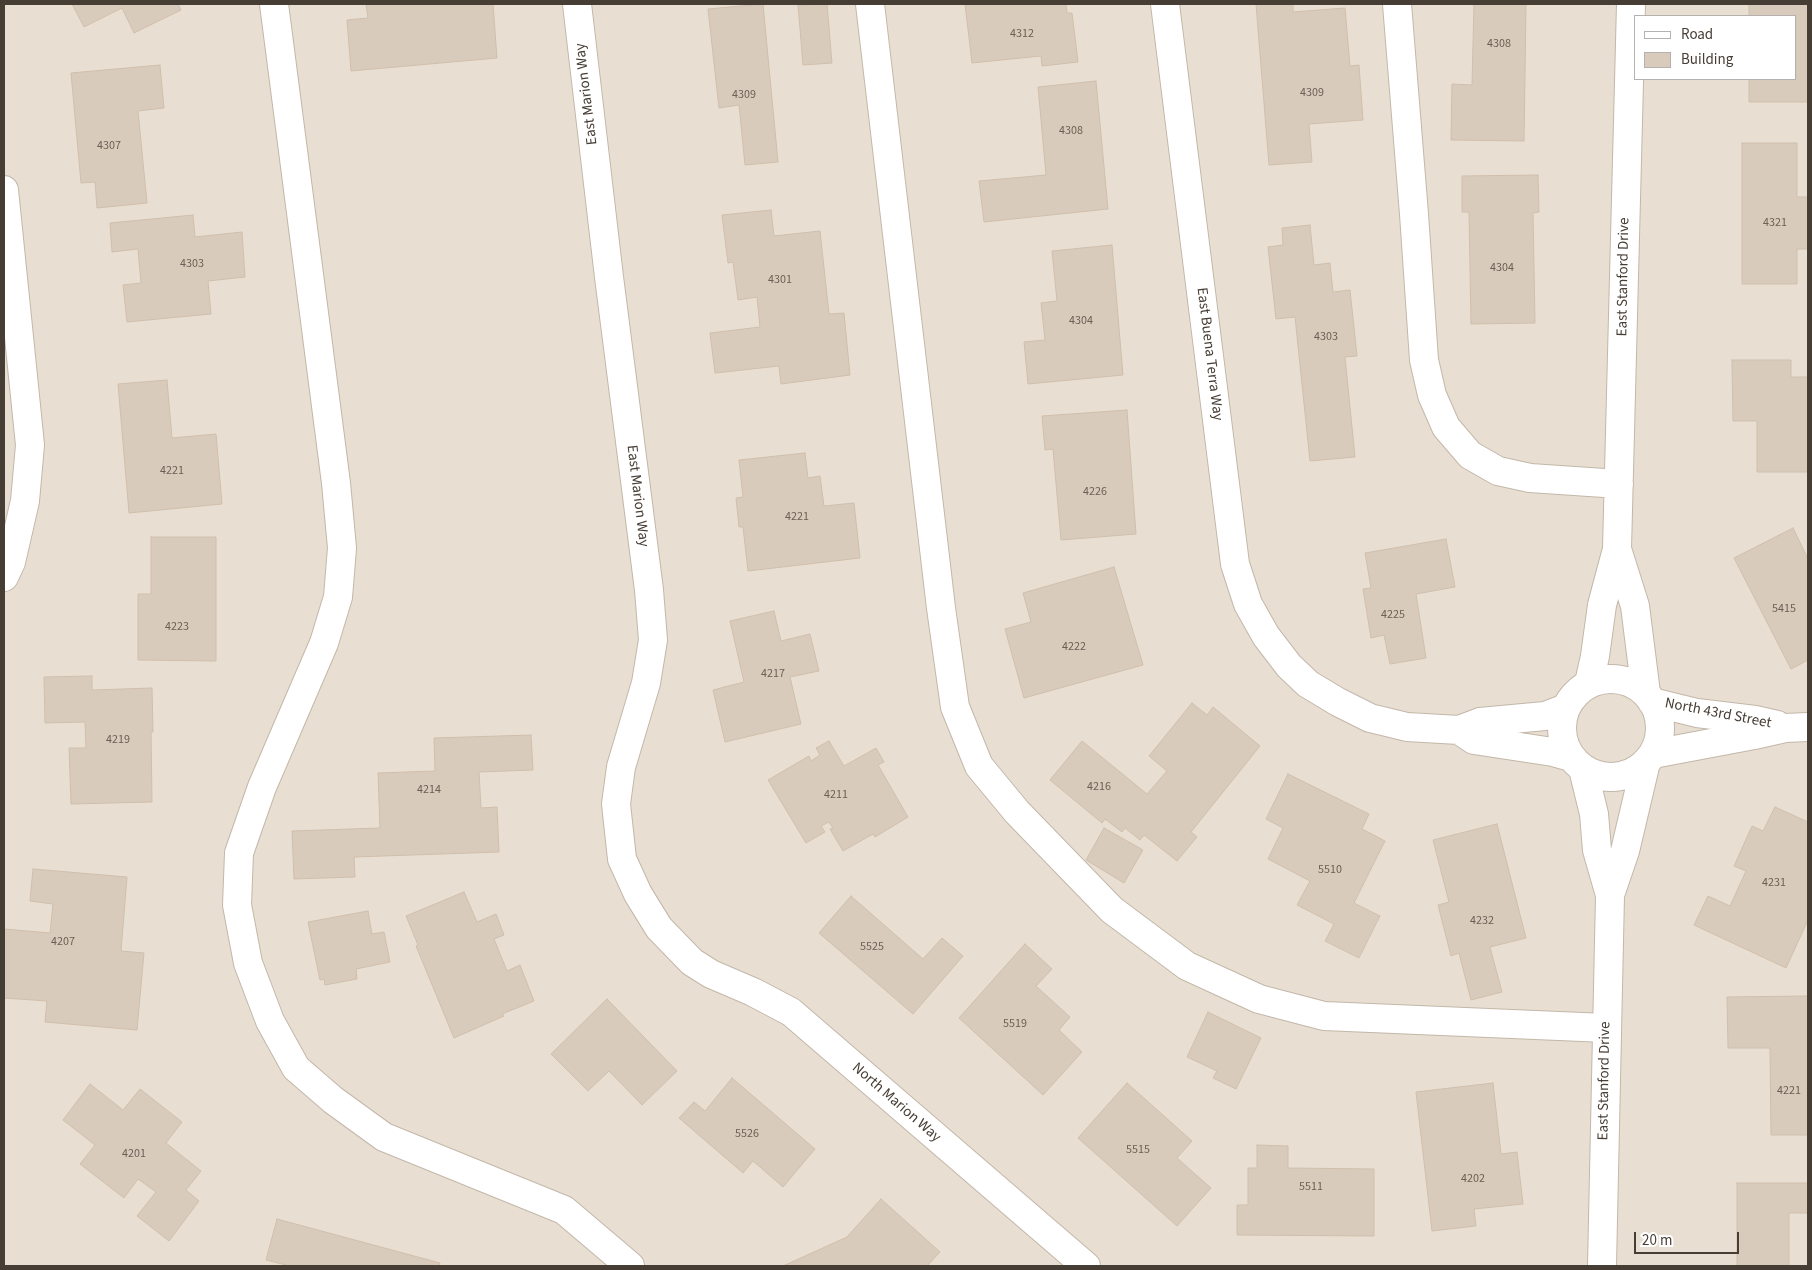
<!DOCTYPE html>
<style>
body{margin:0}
#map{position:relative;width:1812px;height:1270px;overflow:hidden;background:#f4ede4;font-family:"Source Sans 3",sans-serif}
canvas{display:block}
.frame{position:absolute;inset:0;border:5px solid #463d34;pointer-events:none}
.legend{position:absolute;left:1634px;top:15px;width:162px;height:65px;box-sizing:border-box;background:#fff;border:1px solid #b5b1ae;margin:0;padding:6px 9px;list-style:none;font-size:15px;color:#463d34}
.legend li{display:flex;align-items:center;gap:10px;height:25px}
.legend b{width:25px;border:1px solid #b5b1ae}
.scale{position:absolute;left:1634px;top:1232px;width:105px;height:22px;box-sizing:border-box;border:2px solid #463d34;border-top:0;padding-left:6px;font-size:15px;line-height:18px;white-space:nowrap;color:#463d34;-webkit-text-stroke:4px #fff;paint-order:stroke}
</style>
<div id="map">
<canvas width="1812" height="1270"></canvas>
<div class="frame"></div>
<ul class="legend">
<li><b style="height:6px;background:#fff"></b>Road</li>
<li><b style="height:14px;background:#d9cbbc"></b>Building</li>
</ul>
<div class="scale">20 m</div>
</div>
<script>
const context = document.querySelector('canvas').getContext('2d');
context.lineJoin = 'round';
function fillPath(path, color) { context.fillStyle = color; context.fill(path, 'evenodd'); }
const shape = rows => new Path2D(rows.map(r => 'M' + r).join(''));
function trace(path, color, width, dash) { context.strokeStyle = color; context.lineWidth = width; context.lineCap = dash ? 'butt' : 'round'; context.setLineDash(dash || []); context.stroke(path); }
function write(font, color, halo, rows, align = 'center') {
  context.font = font + ' "Source Sans 3",sans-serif'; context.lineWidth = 4; context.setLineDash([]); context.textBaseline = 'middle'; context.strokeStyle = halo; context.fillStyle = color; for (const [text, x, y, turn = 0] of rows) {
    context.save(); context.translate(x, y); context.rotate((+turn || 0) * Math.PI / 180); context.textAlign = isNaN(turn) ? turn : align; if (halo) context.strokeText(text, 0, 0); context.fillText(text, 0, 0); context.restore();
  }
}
fillPath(shape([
 [4,4,1808,4,1808,1266,4,1266],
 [1636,16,1796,16,1796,79,1636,79]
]), '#e8dfd2');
const building = shape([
 [72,4,178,4,181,10,134,33,122,8,84,27,72,4],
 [366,4,493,4,497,58,351,71,347,20,368,18,366,4],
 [763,4,778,162,745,165,739,105,719,108,708,9,763,4],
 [827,4,832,63,803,65,798,5,827,4],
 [965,4,1066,4,1067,13,1072,13,1078,62,1042,66,1041,56,972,63,965,4],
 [1256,4,1293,4,1293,12,1345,8,1350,66,1359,65,1363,120,1309,124,1312,162,1269,165,1256,4],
 [1474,4,1526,4,1524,141,1451,140,1452,84,1472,85,1474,4],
 [1749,4,1808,4,1808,102,1749,102,1749,79,1796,79,1796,16,1749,16,1749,4],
 [160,65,164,108,138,111,147,203,97,208,95,182,81,183,71,73,160,65],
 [1096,81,1108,209,984,222,979,181,1046,175,1038,87,1096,81],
 [1742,143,1797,143,1797,197,1808,197,1808,249,1797,249,1797,284,1742,284,1742,143],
 [1538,175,1539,212,1533,213,1535,323,1471,324,1469,212,1462,212,1462,176,1538,175],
 [771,210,774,236,820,231,829,314,844,313,850,375,781,384,779,366,715,373,710,333,760,327,757,297,738,300,733,262,728,263,722,215,771,210],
 [193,215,195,237,242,232,245,277,208,281,211,314,127,322,123,285,141,283,138,249,112,252,110,223,193,215],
 [1310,225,1314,265,1330,263,1333,292,1350,290,1357,356,1345,357,1355,457,1310,461,1295,317,1276,319,1268,247,1283,245,1282,228,1310,225],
 [1112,245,1123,375,1028,384,1024,342,1045,340,1041,303,1057,301,1052,251,1112,245],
 [1732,360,1791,360,1791,377,1808,377,1808,472,1757,472,1757,421,1733,421,1732,360],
 [167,380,172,438,216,434,222,504,129,513,118,384,167,380],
 [1127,410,1136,534,1061,540,1053,449,1045,450,1042,416,1127,410],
 [805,453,808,478,820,476,824,506,854,503,860,558,748,571,743,527,739,527,736,498,743,497,739,460,805,453],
 [1793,528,1808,559,1808,660,1791,669,1734,558,1793,528],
 [151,537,216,537,216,661,138,660,138,594,151,594,151,537],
 [1446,539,1455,587,1416,594,1426,658,1390,664,1384,635,1371,638,1363,589,1371,588,1365,553,1446,539],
 [1114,567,1143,665,1024,698,1005,629,1031,622,1023,593,1114,567],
 [774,611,781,641,810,634,819,671,790,677,801,724,725,742,713,690,744,682,730,621,774,611],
 [92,676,92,690,152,688,153,732,151,732,152,802,71,804,69,748,86,748,85,722,45,723,44,677,92,676],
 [1192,703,1207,715,1213,707,1260,746,1191,832,1197,837,1177,861,1144,835,1140,840,1125,828,1122,832,1105,819,1102,823,1050,780,1082,741,1147,794,1167,771,1149,756,1192,703],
 [531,735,533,770,479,772,481,808,497,807,499,852,354,857,355,877,294,879,292,831,380,828,378,773,435,771,434,738,531,735],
 [829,741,844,766,876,748,884,762,878,765,908,817,875,837,873,834,843,851,830,829,833,828,829,822,821,826,825,832,806,843,768,780,809,756,811,761,820,755,816,748,829,741],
 [1288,774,1369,814,1362,829,1385,841,1354,903,1380,916,1359,958,1325,941,1334,924,1297,905,1310,881,1268,859,1283,828,1266,819,1288,774],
 [1775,807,1808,822,1808,920,1786,968,1694,925,1708,896,1730,906,1746,871,1734,866,1752,826,1763,831,1775,807],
 [1497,824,1526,938,1490,947,1502,992,1471,1000,1459,953,1451,956,1438,905,1449,902,1433,840,1497,824],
 [1104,828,1143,850,1124,883,1086,860,1104,828],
 [33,869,127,877,121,951,144,953,137,1030,45,1022,47,1001,4,998,4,929,50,933,53,904,30,901,33,869],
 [464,892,477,922,496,914,504,935,494,939,507,971,520,965,534,1001,502,1014,504,1016,454,1038,416,946,418,945,406,916,464,892],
 [851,896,923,959,942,938,963,956,913,1014,819,933,851,896],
 [368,911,372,934,384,932,390,962,356,969,357,979,325,985,324,979,320,980,308,922,368,911],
 [1025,944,1052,969,1036,986,1070,1017,1059,1030,1082,1052,1043,1095,959,1018,1025,944],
 [1808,996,1808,1135,1771,1135,1770,1048,1728,1048,1727,997,1808,996],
 [607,999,677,1071,642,1105,609,1071,588,1091,551,1054,607,999],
 [1208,1012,1261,1038,1236,1089,1213,1078,1217,1071,1187,1057,1208,1012],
 [732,1078,815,1149,783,1187,753,1161,743,1173,679,1118,694,1102,705,1111,732,1078],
 [1127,1083,1192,1141,1177,1158,1211,1188,1177,1226,1078,1138,1127,1083],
 [1493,1083,1501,1154,1517,1152,1523,1204,1474,1209,1476,1226,1432,1231,1416,1092,1493,1083],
 [90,1084,123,1110,140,1089,182,1122,166,1143,201,1171,186,1190,199,1201,169,1241,137,1216,156,1192,138,1179,124,1198,80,1164,95,1145,63,1120,90,1084],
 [1257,1145,1288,1146,1288,1168,1374,1169,1374,1236,1237,1235,1237,1205,1248,1205,1248,1168,1257,1168,1257,1145],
 [1737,1183,1808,1183,1808,1213,1789,1213,1789,1266,1737,1266,1737,1183],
 [881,1199,940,1252,927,1266,783,1266,847,1237,881,1199],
 [277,1219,440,1263,439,1266,290,1266,266,1260,277,1219]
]);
fillPath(building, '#d9cbbc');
trace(building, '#d1bfac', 1);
const minor = shape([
 [274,4,336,483,342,548,338,597,324,643,262,787,239,853,237,905,248,963,270,1021,296,1068,333,1100,384,1137,564,1210,630,1266],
 [577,4,609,277,649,590,653,640,646,683,621,767,616,804,622,859,638,894,659,928,692,962,711,974,753,992,791,1012,1086,1266],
 [870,4,941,608,955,707,979,766,1017,812,1112,910,1187,966,1259,999,1324,1016,1606,1028],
 [1165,4,1235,564,1248,604,1266,636,1289,666,1308,684,1338,702,1370,718,1407,727,1459,730,1480,722,1545,716,1566,708],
 [1397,4,1414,214,1424,360,1432,395,1446,427,1470,455,1498,471,1530,478,1619,484],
 [4,190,30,445,25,501,11,562,4,577],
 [1617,549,1635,606,1646,693],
 '1562 728a49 49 0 1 1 98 0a49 49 0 1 1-98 0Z',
 [1589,683,1595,656,1602,605,1617,549,1631,4],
 [1652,702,1697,713,1755,720,1777,725],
 [1459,730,1474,740,1553,752,1571,757],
 [1653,754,1754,735,1785,728,1808,727],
 [1583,769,1594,814,1597,850,1610,895],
 [1602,1266,1610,895,1625,851,1646,762]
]);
trace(minor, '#c3b7a9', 30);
trace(minor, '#fff', 28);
write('12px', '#6b6056', null, [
 ["4312",1022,34],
 ["4308",1499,44],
 ["4309",1312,93],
 ["4309",744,95],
 ["4308",1071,131],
 ["4307",109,146],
 ["4321",1775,223],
 ["4303",192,264],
 ["4304",1502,268],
 ["4301",780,280],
 ["4304",1081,321],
 ["4303",1326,337],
 ["4221",172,471],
 ["4226",1095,492],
 ["4221",797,517],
 ["5415",1784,609],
 ["4225",1393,615],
 ["4223",177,627],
 ["4222",1074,647],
 ["4217",773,674],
 ["4219",118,740],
 ["4216",1099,787],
 ["4214",429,790],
 ["4211",836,795],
 ["5510",1330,870],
 ["4231",1774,883],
 ["4232",1482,921],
 ["4207",63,942],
 ["5525",872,947],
 ["5519",1015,1024],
 ["4221",1789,1091],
 ["5526",747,1134],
 ["5515",1138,1150],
 ["4201",134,1154],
 ["4202",1473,1179],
 ["5511",1311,1187]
]);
write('15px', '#463d34', '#fff', [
 ["East Marion Way",587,94,-97],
 ["East Stanford Drive",1624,277,-89],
 ["East Buena Terra Way",1209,354,83],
 ["East Marion Way",637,496,83],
 ["North 43rd Street",1718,714,11],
 ["East Stanford Drive",1605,1081,-89],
 ["North Marion Way",896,1103,41]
]);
</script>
